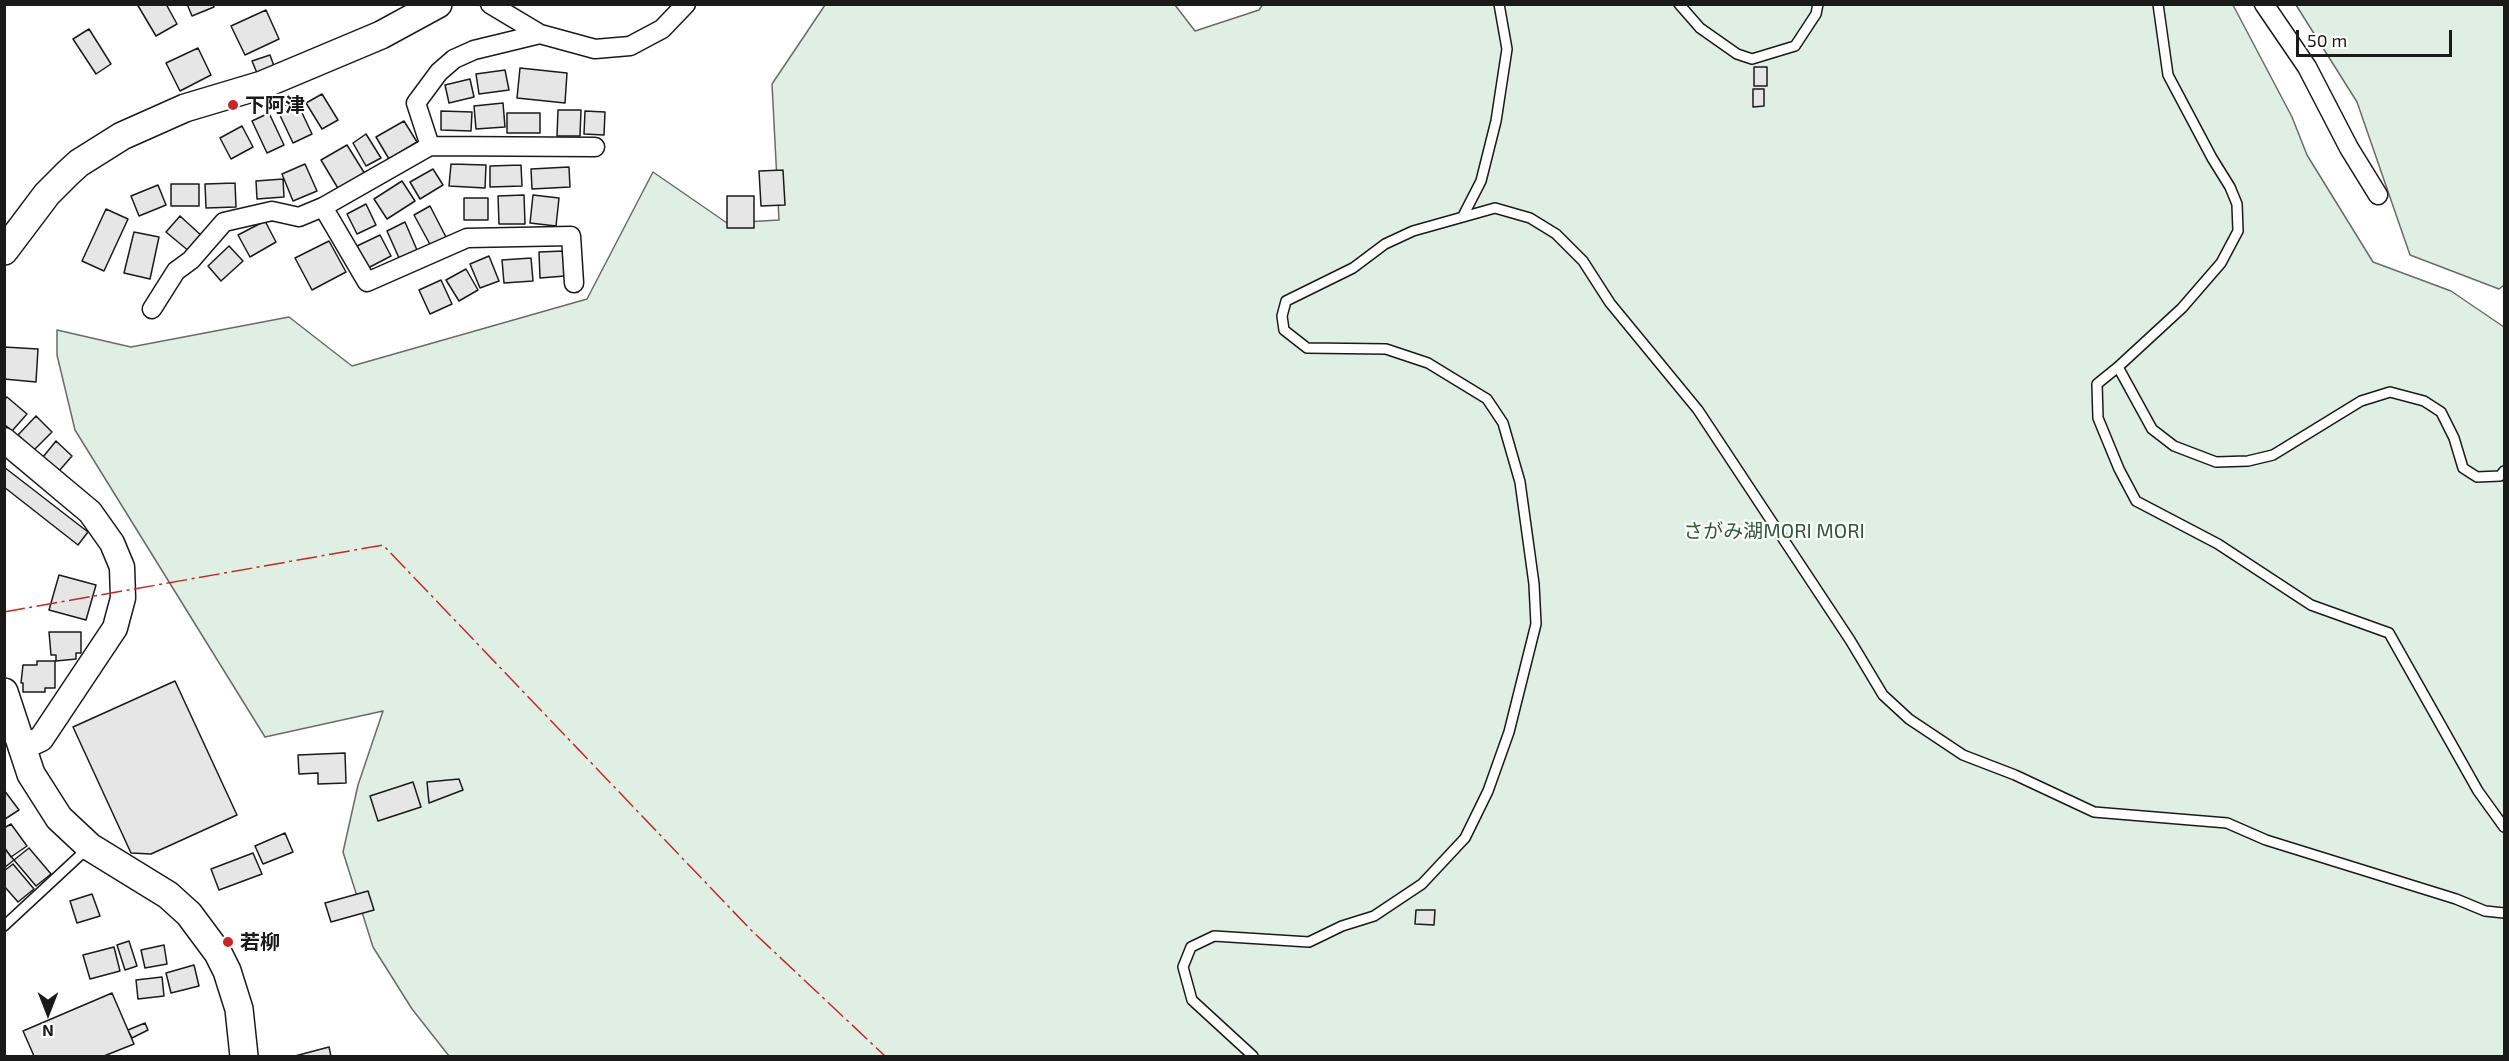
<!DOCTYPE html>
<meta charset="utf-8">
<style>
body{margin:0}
#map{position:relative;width:2509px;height:1061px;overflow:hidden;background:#fff;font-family:"Exo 2",sans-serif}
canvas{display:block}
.frame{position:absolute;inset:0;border:6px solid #1a1a1a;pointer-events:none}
.north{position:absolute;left:18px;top:983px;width:60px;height:60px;-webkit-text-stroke:4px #fff;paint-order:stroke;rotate:180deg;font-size:16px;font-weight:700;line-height:24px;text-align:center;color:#1a1a1a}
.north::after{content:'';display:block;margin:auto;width:21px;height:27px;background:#1a1a1a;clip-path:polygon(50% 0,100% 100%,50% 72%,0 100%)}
.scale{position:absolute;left:2296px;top:30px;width:156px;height:27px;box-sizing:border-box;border:3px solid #1a1a1a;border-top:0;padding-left:8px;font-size:18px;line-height:21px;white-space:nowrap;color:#1a1a1a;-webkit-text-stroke:4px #fff;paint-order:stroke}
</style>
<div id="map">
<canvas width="2509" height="1061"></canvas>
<div class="frame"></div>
<div class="north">N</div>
<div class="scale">50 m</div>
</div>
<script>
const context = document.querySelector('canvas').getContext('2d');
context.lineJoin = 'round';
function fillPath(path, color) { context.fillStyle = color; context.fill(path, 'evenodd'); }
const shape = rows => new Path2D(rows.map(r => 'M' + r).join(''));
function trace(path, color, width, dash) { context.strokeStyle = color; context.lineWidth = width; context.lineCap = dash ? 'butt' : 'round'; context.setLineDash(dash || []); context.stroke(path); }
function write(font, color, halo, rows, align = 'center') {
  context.font = font + ' "Exo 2","Noto Sans JP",sans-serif'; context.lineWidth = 4.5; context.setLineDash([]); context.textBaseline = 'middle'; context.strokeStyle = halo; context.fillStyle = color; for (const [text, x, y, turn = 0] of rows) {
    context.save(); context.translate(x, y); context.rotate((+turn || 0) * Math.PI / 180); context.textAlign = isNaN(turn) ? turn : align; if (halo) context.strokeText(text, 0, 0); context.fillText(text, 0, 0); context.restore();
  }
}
const green = shape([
 [1263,4,2233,5,2292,117,2307,155,2373,262,2451,291,2504,327,2504,1056,449,1056,412,1009,373,947,343,852,358,785,383,711,265,737,75,430,57,355,57,330,131,347,289,317,352,366,587,299,653,172,727,223,779,220,772,84,825,5,1175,5,1195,31,1259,10,1263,4],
 [2296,5,2504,5,2504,285,2499,289,2410,255,2357,102,2296,5]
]);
fillPath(green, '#e0efe3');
trace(green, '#6a6a6a', 1.5);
const building = shape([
 [137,4,166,4,177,24,156,36,137,4],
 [187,4,213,4,214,7,192,16,187,4],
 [266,10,279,39,245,55,231,26,266,10],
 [89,29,111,64,96,74,73,39,89,29],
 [198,48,211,75,180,91,166,63,198,48],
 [270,55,274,66,257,73,252,61,270,55],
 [1754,67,1767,67,1767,86,1754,86,1754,67],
 [520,68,567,73,565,103,517,98,520,68],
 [505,70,509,90,479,94,476,74,505,70],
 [470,79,474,97,449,103,445,85,470,79],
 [1753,89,1764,89,1764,106,1753,107,1753,89],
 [322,94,338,120,322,129,306,103,322,94],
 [296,100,312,134,293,143,277,109,296,100],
 [503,103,505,127,476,129,474,106,503,103],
 [558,110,581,110,580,136,557,136,558,110],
 [441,111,472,112,471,131,441,130,441,111],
 [585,111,605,112,604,135,584,134,585,111],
 [269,113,284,145,267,153,252,121,269,113],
 [507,113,540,113,540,133,507,133,507,113],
 [404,121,417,142,389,159,376,137,404,121],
 [242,126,253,147,231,159,220,138,242,126],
 [366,134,381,158,366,166,353,143,366,134],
 [347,145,365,174,339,190,321,160,347,145],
 [305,164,317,191,293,201,282,174,305,164],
 [451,164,486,165,485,188,449,186,451,164],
 [521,165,522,186,490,187,490,166,521,165],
 [569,167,570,187,532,189,531,169,569,167],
 [433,169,443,185,420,199,410,182,433,169],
 [783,170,785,205,761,206,759,171,783,170],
 [283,179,284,197,257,199,256,181,283,179],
 [402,181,415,201,387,219,374,199,402,181],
 [235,183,236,207,206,208,205,184,235,183],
 [171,184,199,184,199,206,171,206,171,184],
 [158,185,166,205,139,216,131,196,158,185],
 [524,195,525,224,499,224,498,196,524,195],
 [533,195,559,198,556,226,530,223,533,195],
 [727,196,754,196,754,228,727,228,727,196],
 [464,198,488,198,488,220,464,220,464,198],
 [366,204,376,225,357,234,347,214,366,204],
 [430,206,447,239,432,248,414,215,430,206],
 [106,209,128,219,104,271,82,261,106,209],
 [180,216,203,237,190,252,166,232,180,216],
 [265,221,276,242,250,257,238,235,265,221],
 [405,222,417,250,399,258,387,231,405,222],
 [134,232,159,237,150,279,124,273,134,232],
 [380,235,391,256,368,268,357,246,380,235],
 [329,241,346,272,312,290,295,258,329,241],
 [229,246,243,261,221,281,208,266,229,246],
 [564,251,565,276,540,278,539,252,564,251],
 [489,256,499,281,480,288,470,264,489,256],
 [531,258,533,281,504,283,502,260,531,258],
 [466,269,478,290,459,301,446,280,466,269],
 [441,280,452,304,430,314,419,290,441,280],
 [4,347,38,349,36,382,4,379,4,347],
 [7,397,27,414,12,431,4,424,4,400,7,397],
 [36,416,52,432,34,450,18,435,36,416],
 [56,441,72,456,59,471,43,457,56,441],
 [4,467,88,532,78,545,4,487,4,467],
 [59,575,96,585,86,620,49,610,59,575],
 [49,632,81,632,81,653,76,653,76,659,56,661,56,655,51,655,49,632],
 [37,661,55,661,55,688,45,688,45,692,23,692,23,683,21,683,23,665,37,665,37,661],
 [175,681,237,815,151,854,131,853,73,727,175,681],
 [345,753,346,783,318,784,318,773,299,774,298,755,345,753],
 [459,779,463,790,429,803,427,782,459,779],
 [413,782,421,807,378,821,370,796,413,782],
 [4,790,19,810,5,819,4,819,4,790],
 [11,824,27,846,11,857,4,847,4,828,11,824],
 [285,833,293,852,263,864,255,846,285,833],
 [4,848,14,860,4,868,4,848],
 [29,848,51,874,36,886,14,860,29,848],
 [253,853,262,874,219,890,211,869,253,853],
 [13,864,34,889,18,902,4,886,4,871,13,864],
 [368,891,374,910,331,922,325,903,368,891],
 [92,894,100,916,77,923,70,901,92,894],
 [1416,910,1435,910,1434,925,1415,924,1416,910],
 [129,941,137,966,125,970,117,945,129,941],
 [164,945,167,964,145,968,141,950,164,945],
 [114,947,120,971,90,979,83,955,114,947],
 [194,965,199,986,171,993,166,973,194,965],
 [162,977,164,996,138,999,136,980,162,977],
 [112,993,134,1044,104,1056,34,1056,23,1031,112,993],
 [145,1023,148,1030,132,1038,128,1030,145,1023],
 [329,1047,331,1056,295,1056,329,1047]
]);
fillPath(building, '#e6e6e6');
trace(building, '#1a1a1a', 1.5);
const service = shape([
 [1679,4,1700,28,1737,54,1752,59,1795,46,1816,14,1818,4],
 [1463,216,1481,181,1496,121,1507,49,1499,4],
 [2118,367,2182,308,2221,263,2238,231,2237,204,2230,187,2212,158,2168,75,2158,4],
 [2504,471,2500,476,2477,477,2463,468,2454,438,2441,412,2424,401,2390,392,2361,401,2273,455,2248,461,2216,462,2174,446,2152,429,2118,367,2097,384,2098,418,2119,469,2136,501,2218,544,2311,605,2389,633,2478,791,2504,827],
 [4,926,88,848],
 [1253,1056,1192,1000,1183,967,1191,947,1214,936,1309,942,1342,926,1374,916,1422,884,1465,838,1488,791,1509,732,1536,624,1534,584,1520,482,1503,423,1487,399,1428,363,1386,349,1307,348,1284,330,1282,316,1286,301,1353,268,1385,244,1413,231,1495,208,1530,218,1556,234,1583,261,1610,303,1698,410,1850,640,1883,695,1909,719,1963,755,2015,775,2094,812,2227,823,2266,840,2456,899,2485,911,2504,913]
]);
const minor = shape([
 [490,4,540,34,595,49,630,46,662,29,686,4],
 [2264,4,2307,67,2349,148,2378,195],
 [430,146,416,103,439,72,454,59,474,50,540,34],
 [323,207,367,282,467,238,571,236,574,283],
 [152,309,176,271,191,260,224,222,272,211,299,217,323,207,430,146,595,147]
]);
const tertiary = shape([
 [4,440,90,512,112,543,122,567,123,598,115,628,41,739,21,748]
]);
const secondary = shape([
 [4,251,47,194,68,173,79,163,122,136,185,108,262,85,381,35,438,4],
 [4,692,31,774,59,818,90,847,168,895,189,914,218,953,227,971,239,1009,244,1056]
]);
trace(service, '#1a1a1a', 12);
trace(minor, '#1a1a1a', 21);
trace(tertiary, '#1a1a1a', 27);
trace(secondary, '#1a1a1a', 30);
trace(service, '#fff', 9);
trace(minor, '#fff', 18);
trace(tertiary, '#fff', 24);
trace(secondary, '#fff', 27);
trace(shape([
 [4,612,383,545,751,930,885,1056]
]), '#c62828', 1.5, [21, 4.5, 3, 4.5]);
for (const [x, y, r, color] of [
 [233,105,6,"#c62828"],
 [228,942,6,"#c62828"]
]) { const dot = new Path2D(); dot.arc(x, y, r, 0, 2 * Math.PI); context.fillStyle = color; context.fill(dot); trace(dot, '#fff', 2); }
write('bold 20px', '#1a1a1a', '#fff', [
 ["下阿津",245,105],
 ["若柳",240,942]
], 'left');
write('20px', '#2b5a34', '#fff', [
 ["さがみ湖MORI MORI",1774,531]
]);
</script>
